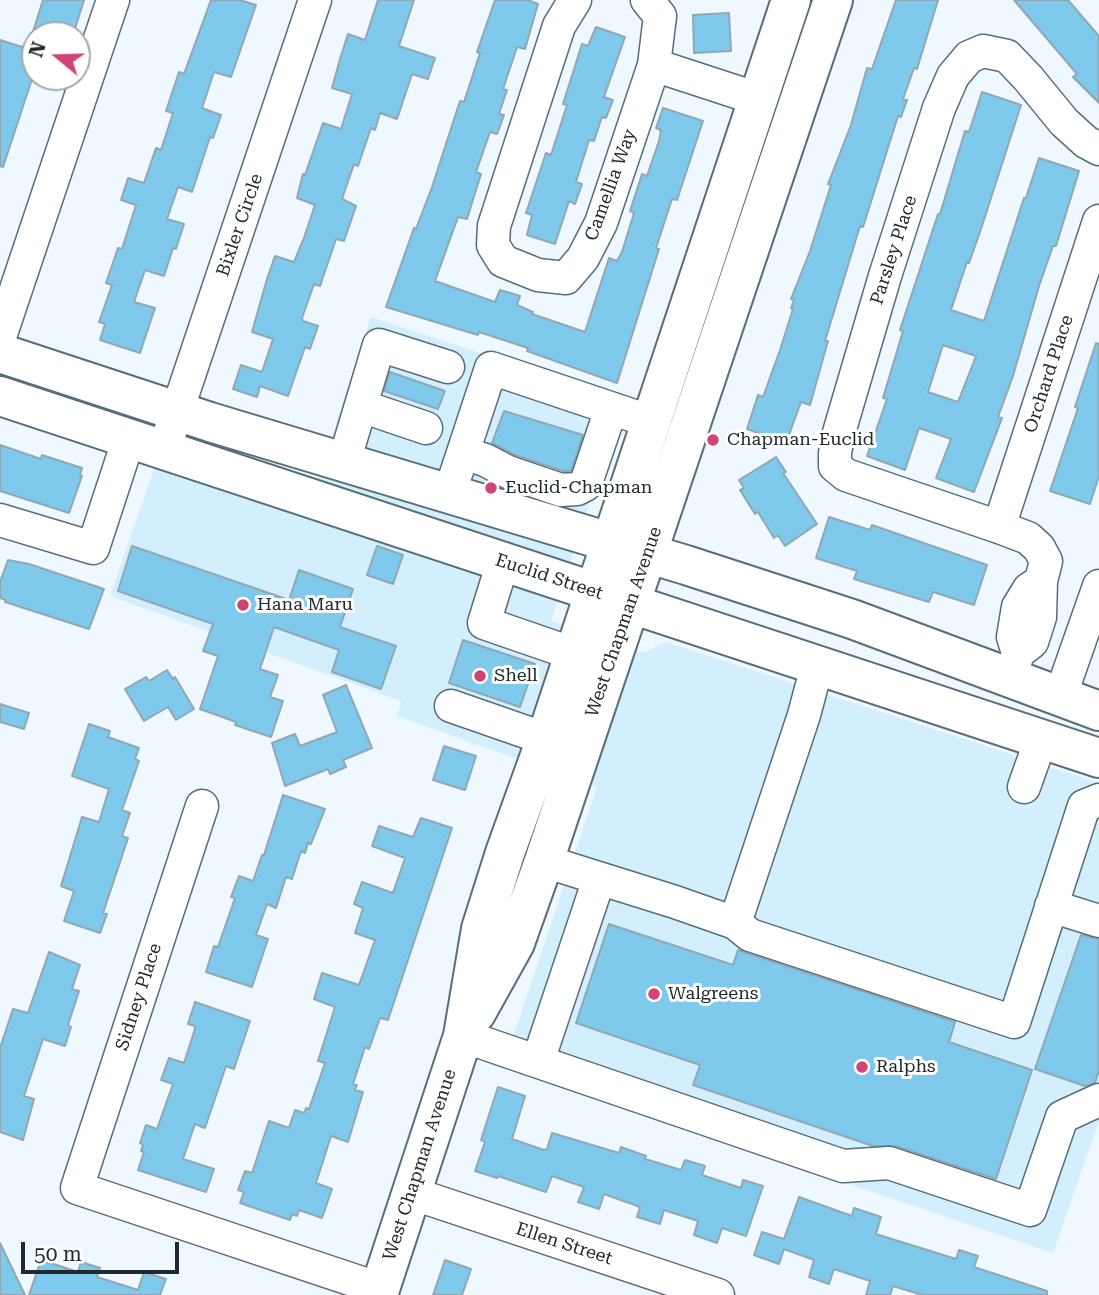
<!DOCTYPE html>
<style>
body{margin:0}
#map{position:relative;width:1099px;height:1295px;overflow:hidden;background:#eef8fe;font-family:"Roboto Serif",serif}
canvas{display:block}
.north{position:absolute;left:21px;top:21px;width:70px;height:70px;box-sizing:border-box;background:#fff;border:2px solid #a6a9ab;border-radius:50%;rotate:289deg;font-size:19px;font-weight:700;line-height:28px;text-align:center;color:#20292e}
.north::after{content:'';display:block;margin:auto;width:24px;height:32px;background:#d04475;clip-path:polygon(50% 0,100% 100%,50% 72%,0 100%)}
.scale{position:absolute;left:21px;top:1242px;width:158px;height:32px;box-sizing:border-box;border:4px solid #20292e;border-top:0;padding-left:9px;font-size:21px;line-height:24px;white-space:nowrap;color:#20292e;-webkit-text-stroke:5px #fff;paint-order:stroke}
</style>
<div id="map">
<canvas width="1099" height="1295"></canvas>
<div class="north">N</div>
<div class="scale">50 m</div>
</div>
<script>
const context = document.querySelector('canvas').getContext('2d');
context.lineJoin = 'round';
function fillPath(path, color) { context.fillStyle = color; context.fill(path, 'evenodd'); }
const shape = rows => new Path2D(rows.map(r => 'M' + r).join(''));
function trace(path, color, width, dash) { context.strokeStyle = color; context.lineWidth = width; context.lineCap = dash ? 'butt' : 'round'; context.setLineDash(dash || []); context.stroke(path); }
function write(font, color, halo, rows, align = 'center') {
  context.font = font + ' "Roboto Serif",serif'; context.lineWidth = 6; context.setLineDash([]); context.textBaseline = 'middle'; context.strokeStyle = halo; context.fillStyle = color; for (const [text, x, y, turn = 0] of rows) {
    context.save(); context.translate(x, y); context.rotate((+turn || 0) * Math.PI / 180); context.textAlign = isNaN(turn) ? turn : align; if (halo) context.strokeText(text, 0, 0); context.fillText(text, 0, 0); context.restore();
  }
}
fillPath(shape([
 [371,317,623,400,551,621,643,653,666,642,1099,783,1099,1121,1053,1253,503,1067,597,787,397,716,401,701,110,596,156,463,307,512]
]), '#d3eefc');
const building = shape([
 [43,0,84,0,73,35,32,35,43,0],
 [211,0,240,0,256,5,231,77,214,72,202,108,221,115,213,138,210,137,192,192,178,187,167,219,184,224,176,249,173,248,164,276,145,270,134,302,155,308,140,353,100,340,105,324,99,322,112,285,106,283,118,248,122,249,136,205,121,200,128,178,144,183,156,148,161,150,173,113,166,111,179,72,184,74,211,0],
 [378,0,414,0,399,46,435,58,428,79,412,74,397,119,380,113,375,130,371,128,358,166,354,164,342,199,356,206,344,241,336,239,320,286,314,284,302,318,303,321,318,326,310,349,305,347,288,396,260,386,257,397,233,389,241,365,262,372,273,339,252,332,267,279,275,256,294,262,304,238,315,205,297,198,303,174,305,175,323,123,341,129,352,94,332,88,340,59,348,34,365,40,378,0],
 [495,0,528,0,538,4,525,49,517,47,503,89,507,90,499,114,504,115,497,134,490,132,476,172,481,174,467,219,458,217,435,281,495,302,500,290,520,296,517,305,533,312,532,314,585,332,609,258,617,261,622,252,634,213,630,211,642,174,647,176,659,141,661,130,656,128,663,108,703,121,677,200,672,199,656,248,659,249,617,383,527,351,528,348,479,332,478,335,386,307,414,228,416,229,432,187,460,101,464,102,480,53,477,52,495,0],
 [896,0,938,0,917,69,914,68,903,99,907,100,901,117,898,116,863,227,860,226,825,341,828,341,810,405,801,402,786,443,747,429,758,395,763,397,780,350,793,309,791,308,794,300,791,299,810,251,831,185,828,184,851,125,867,68,872,69,896,0],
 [1014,0,1068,0,1099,36,1099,103,1073,77,1077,74,1014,0],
 [729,13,731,51,694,53,693,15,729,13],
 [596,27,625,37,604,97,613,100,606,118,602,117,594,141,589,140,576,182,582,184,575,204,569,201,555,244,527,235,532,215,526,213,546,153,551,155,567,105,563,104,582,44,588,46,596,27],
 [0,40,35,51,35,70,3,167,0,166,0,40],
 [982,92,1021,105,981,229,969,263,967,262,951,310,984,321,1024,198,1026,198,1039,158,1079,171,1056,246,1053,246,1039,286,1013,376,998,417,1002,418,974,492,936,478,951,439,919,428,905,470,867,456,887,399,883,398,903,331,900,330,938,214,940,214,965,131,969,132,982,92],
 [943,345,976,356,958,402,928,392,943,345],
 [1096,343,1099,344,1099,476,1090,504,1050,491,1078,408,1075,407,1096,343],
 [390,372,445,391,438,409,384,391,390,372],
 [504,411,583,435,571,471,563,471,515,455,492,443,504,411],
 [0,445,41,459,42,455,82,468,80,475,82,476,69,513,0,491,0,445],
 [776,457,786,472,783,473,817,524,785,546,778,535,774,538,758,512,755,514,740,490,744,488,739,480,776,457],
 [829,517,870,530,872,525,987,565,974,605,933,592,929,602,854,579,857,571,816,558,829,517],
 [132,546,289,600,299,570,353,589,340,627,396,646,381,689,332,672,339,650,274,627,260,669,278,675,270,697,283,701,271,737,235,725,236,722,200,709,218,656,203,651,213,624,118,591,132,546],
 [377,546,403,555,393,584,367,575,377,546],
 [8,560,29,564,104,589,89,629,5,602,6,600,0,598,0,582,8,560],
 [463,640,535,664,520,707,449,683,463,640],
 [167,670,173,679,175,677,194,709,176,720,168,707,144,721,125,689,146,677,149,681,167,670],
 [346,685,372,748,343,760,346,767,330,774,328,769,285,786,272,743,295,734,300,746,337,732,323,695,346,685],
 [0,704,29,713,24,729,0,722,0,704],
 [89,724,110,731,108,737,139,748,135,759,139,761,122,810,130,813,122,836,128,838,103,913,107,914,100,933,64,921,74,891,61,886,82,817,99,822,109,789,72,776,89,724],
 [444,746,476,756,465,790,433,780,444,746],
 [283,795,325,809,311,844,308,843,305,853,301,851,292,879,286,877,276,908,267,904,256,935,268,939,252,987,206,972,214,946,218,947,235,898,231,897,239,876,253,881,262,855,264,855,283,795],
 [421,818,452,828,388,1020,380,1018,369,1049,365,1047,353,1084,357,1085,355,1090,363,1092,348,1142,331,1136,316,1183,332,1189,322,1218,299,1210,297,1216,292,1214,290,1220,240,1203,244,1192,238,1190,245,1171,252,1173,269,1121,289,1128,295,1110,304,1113,306,1108,309,1109,325,1063,318,1061,335,1007,314,999,322,973,359,985,375,940,355,933,363,908,354,904,362,882,393,893,405,858,372,846,379,826,413,837,421,818],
 [609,924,733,965,738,950,955,1022,949,1042,1032,1070,996,1179,895,1146,873,1146,693,1085,700,1065,576,1023,609,924],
 [1081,935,1099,939,1099,1070,1095,1083,1085,1086,1035,1069,1081,935],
 [49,952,80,965,72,989,79,991,68,1025,71,1027,65,1046,43,1039,24,1096,34,1099,23,1140,0,1132,0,1048,13,1009,28,1013,49,952],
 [195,1002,250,1021,234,1069,226,1066,205,1128,195,1124,183,1159,214,1169,206,1192,138,1170,144,1152,141,1151,143,1145,140,1143,146,1125,157,1129,173,1084,161,1080,169,1058,184,1063,195,1029,195,1026,188,1024,195,1002],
 [498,1087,525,1096,512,1139,544,1150,547,1149,552,1133,619,1153,621,1147,646,1156,645,1159,681,1170,685,1160,705,1166,702,1175,741,1188,743,1180,763,1186,746,1236,722,1228,717,1243,694,1235,698,1221,664,1210,660,1224,637,1217,640,1207,604,1194,599,1209,578,1202,584,1187,552,1176,546,1192,498,1176,497,1178,475,1171,485,1142,481,1140,498,1087],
 [799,1197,852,1216,854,1208,881,1217,876,1234,956,1259,959,1250,978,1256,974,1267,1047,1291,1047,1295,922,1295,893,1286,890,1295,866,1295,870,1281,834,1269,829,1284,809,1277,814,1260,784,1249,779,1264,754,1255,762,1232,784,1239,799,1197],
 [0,1243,25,1295,0,1295,0,1243],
 [41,1260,78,1272,81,1262,100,1268,97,1277,138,1290,144,1272,166,1279,160,1295,29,1295,41,1260],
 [445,1260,471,1269,462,1295,433,1295,445,1260]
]);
fillPath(building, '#7fc9ed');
trace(building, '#8fa8b4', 2);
const minor = shape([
 [575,0,559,26,494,226,493,245,503,261,538,275,566,278,583,258,601,223,654,65,660,16,647,0],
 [654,65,758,99],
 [0,337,113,0],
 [361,406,426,428],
 [164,450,315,0],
 [463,453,485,460,508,472,561,490,577,489,585,485,587,480,611,409],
 [344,462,379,345,448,367],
 [449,495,491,368,652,422],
 [0,520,93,548,129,438],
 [999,527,1099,221],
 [503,562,484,623,574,654],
 [1018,653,1013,637,1018,607,1029,589,1041,581],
 [1010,679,1018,653,1032,642,1040,617,1041,581,1046,561,1039,548,1028,538,999,527,846,475,835,466,835,453,838,436,885,276,939,108,953,76,969,57,983,51,1007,56,1028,78,1064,122,1086,142,1099,149],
 [1060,697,1099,586],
 [451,706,546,739],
 [1024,787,1041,739],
 [202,806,77,1188,380,1289],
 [544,861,675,902,735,923,750,935,1014,1022,1084,806,1099,800],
 [1051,906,1099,921],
 [735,923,804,715,817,666],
 [463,1036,843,1166,889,1163,1030,1210,1062,1117,1099,1100],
 [538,1061,599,879],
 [411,1193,718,1295]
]);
const major = shape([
 [0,353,210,422,686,565,852,619,1099,711],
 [0,396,1099,758],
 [476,1013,515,943,544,861,833,0],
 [378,1295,463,1036,481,929,505,853,546,739,791,0]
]);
trace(minor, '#576e7a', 35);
trace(major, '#576e7a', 42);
trace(minor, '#fff', 32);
trace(major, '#fff', 38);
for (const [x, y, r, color] of [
 [713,440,7,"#d04475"],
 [491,488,7,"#d04475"],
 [243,605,7,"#d04475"],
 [480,676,7,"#d04475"],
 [654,994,7,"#d04475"],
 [862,1067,7,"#d04475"]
]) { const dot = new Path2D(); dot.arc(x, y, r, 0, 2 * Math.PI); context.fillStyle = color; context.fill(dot); trace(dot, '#fff', 2.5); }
write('18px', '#20292e', '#fff', [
 ["Camellia Way",611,185,-70],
 ["Bixler Circle",240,225,-71],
 ["Parsley Place",894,250,-72],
 ["Orchard Place",1049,374,-72],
 ["Euclid Street",549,577,18],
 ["West Chapman Avenue",624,622,-71],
 ["Sidney Place",139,997,-72],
 ["West Chapman Avenue",420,1165,-72],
 ["Ellen Street",564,1244,18]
]);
write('18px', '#20292e', '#fff', [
 ["Chapman-Euclid",727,440],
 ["Euclid-Chapman",505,488],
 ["Hana Maru",257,605],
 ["Shell",494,676],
 ["Walgreens",668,994],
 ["Ralphs",876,1067]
], 'left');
</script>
